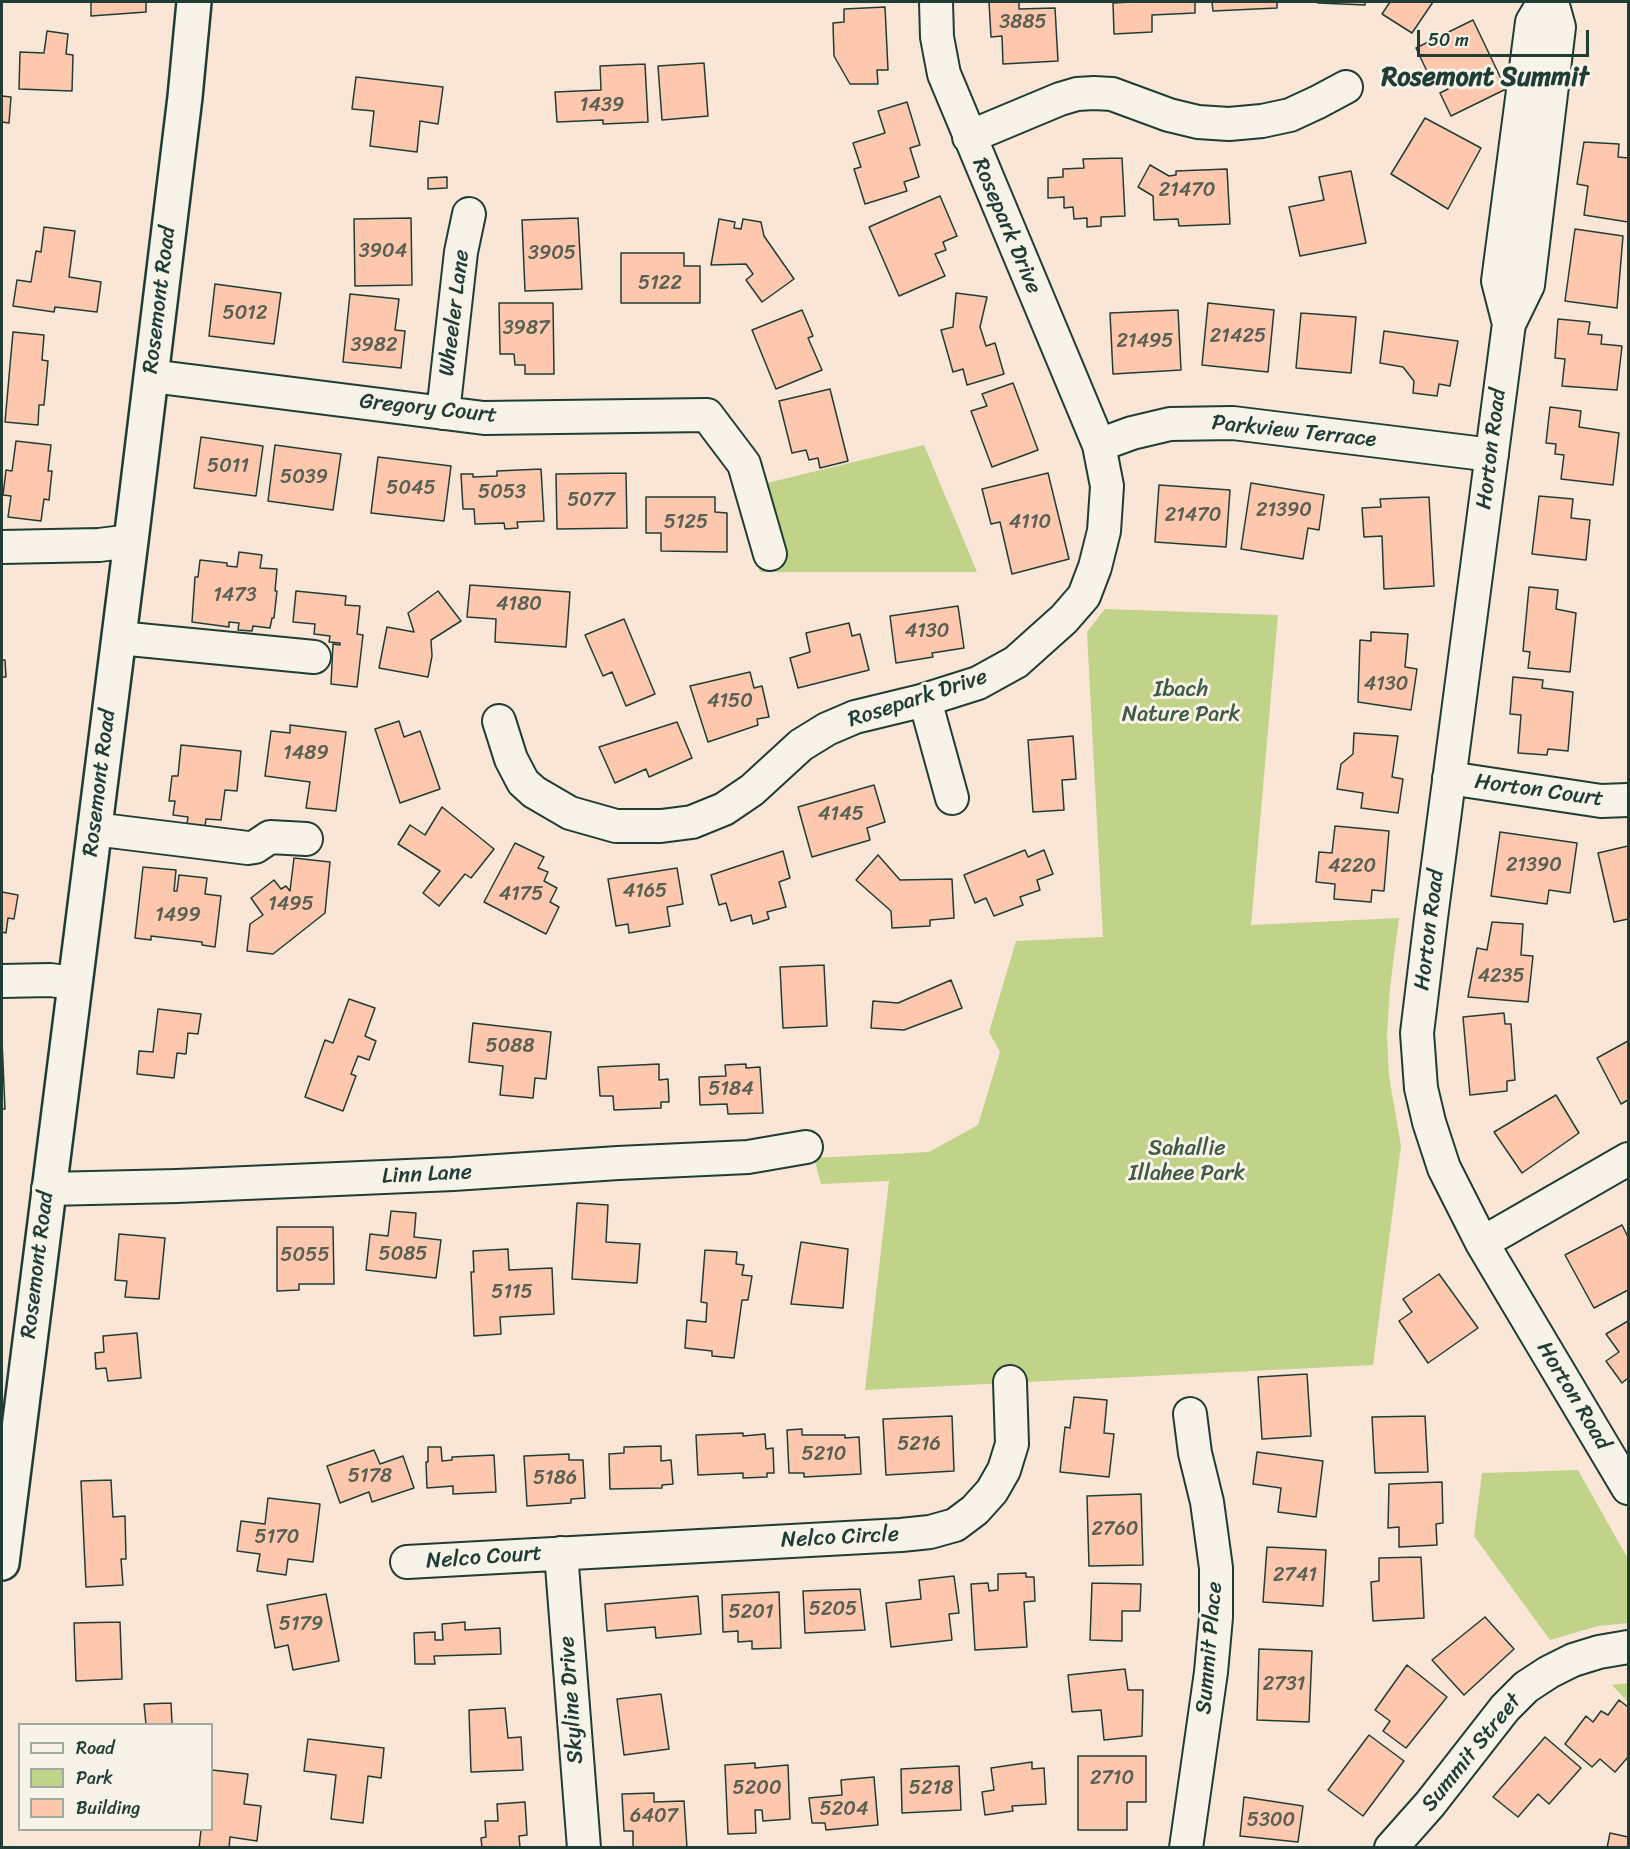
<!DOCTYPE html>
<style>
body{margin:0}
#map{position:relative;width:1630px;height:1849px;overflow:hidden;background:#f9e6d7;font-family:Sriracha,sans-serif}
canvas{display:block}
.frame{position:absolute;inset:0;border:3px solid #1f3d34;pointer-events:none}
.legend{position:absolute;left:18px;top:1723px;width:195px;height:108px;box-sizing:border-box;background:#f7f3e8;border:2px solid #a1aaa0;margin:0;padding:8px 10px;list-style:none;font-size:18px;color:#1f3d34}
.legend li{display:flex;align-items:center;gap:12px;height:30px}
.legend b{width:30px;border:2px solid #a1aaa0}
.scale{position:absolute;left:1417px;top:30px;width:172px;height:27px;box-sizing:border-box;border:3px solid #1f3d34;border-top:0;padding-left:8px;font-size:18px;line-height:21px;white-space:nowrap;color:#1f3d34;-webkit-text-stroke:4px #f7f3e8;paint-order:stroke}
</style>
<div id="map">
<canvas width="1630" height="1849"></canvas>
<div class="frame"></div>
<ul class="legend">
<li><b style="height:8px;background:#f7f3e8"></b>Road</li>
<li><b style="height:16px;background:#c0d388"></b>Park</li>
<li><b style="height:16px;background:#fec8af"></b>Building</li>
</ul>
<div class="scale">50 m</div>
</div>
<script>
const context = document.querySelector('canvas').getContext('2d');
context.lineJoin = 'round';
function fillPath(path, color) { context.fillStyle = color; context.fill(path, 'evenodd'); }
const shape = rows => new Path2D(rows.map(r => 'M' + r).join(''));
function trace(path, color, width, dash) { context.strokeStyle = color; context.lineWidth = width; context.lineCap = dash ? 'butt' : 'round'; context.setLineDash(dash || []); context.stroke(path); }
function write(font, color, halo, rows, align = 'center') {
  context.font = font + ' Sriracha,sans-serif'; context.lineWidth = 6; context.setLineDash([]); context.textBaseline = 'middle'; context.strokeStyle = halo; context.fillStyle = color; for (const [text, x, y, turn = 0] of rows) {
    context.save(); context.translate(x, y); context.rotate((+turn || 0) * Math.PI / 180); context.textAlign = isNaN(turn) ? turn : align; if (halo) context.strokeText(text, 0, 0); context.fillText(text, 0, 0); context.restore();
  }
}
fillPath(shape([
 [924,445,977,572,760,572,730,470,749,450,767,483],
 [1105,609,1278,615,1251,925,1399,918,1390,988,1387,1034,1389,1076,1401,1146,1373,1365,865,1390,889,1181,821,1184,814,1158,929,1152,978,1125,1000,1052,989,1032,1016,941,1103,937,1087,632],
 [1578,1470,1628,1559,1628,1623,1598,1626,1550,1640,1474,1536,1482,1473],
 [1628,1683,1628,1702,1612,1685]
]), '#c0d388');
const building = shape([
 [91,2,146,2,146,12,91,16,91,2],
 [989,2,1019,2,1019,9,1055,8,1058,61,1003,64,1002,36,991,37,989,2],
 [1131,2,1195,2,1195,13,1152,15,1152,32,1114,34,1113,3,1131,2],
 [1212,2,1277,2,1277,8,1213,11,1212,2],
 [1316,2,1365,2,1365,5,1318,3,1316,2],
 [1390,2,1433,2,1412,33,1382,14,1390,2],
 [885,7,888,70,877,70,878,84,850,84,834,56,833,23,844,22,844,9,885,7],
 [1473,20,1506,89,1451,116,1440,93,1452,87,1446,76,1432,82,1416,48,1473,20],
 [47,31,68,34,66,54,73,55,72,91,19,89,20,52,44,53,47,31],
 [704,63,708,116,662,120,658,66,704,63],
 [645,64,648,122,603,124,603,120,557,122,555,92,601,90,600,66,645,64],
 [356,77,443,87,438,124,420,121,417,152,370,146,374,111,352,109,356,77],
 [2,96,11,97,9,123,2,122,2,96],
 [907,102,920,145,910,148,919,177,904,182,907,191,865,204,854,169,861,167,853,143,885,133,878,111,907,102],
 [1425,118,1481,148,1448,209,1391,174,1425,118],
 [1584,142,1619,144,1618,157,1628,158,1628,222,1584,215,1588,186,1577,184,1584,142],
 [1122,158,1125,216,1101,217,1101,226,1087,227,1087,218,1074,219,1073,207,1064,208,1064,197,1048,198,1048,178,1063,177,1063,169,1084,168,1083,159,1122,158],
 [1150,165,1169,176,1176,175,1176,171,1227,169,1230,224,1179,226,1178,219,1154,220,1153,196,1138,187,1150,165],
 [1351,171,1366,243,1300,256,1289,207,1324,200,1319,177,1351,171],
 [447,177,447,188,428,189,428,178,447,177],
 [940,196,957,236,943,242,946,250,935,254,945,276,899,296,869,227,940,196],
 [411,218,412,285,355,286,354,219,411,218],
 [578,218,582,289,525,291,522,220,578,218],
 [719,219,735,222,734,228,741,229,743,219,761,222,764,236,794,279,762,302,746,280,753,274,746,264,711,265,719,219],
 [44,227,75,231,69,277,101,282,97,312,55,307,54,312,13,306,17,280,31,282,36,251,41,252,44,227],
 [1575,229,1623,236,1617,308,1565,301,1575,229],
 [621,253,684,253,684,266,700,266,700,303,621,303,621,253],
 [215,284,281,293,274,344,209,336,215,284],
 [956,293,987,297,980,327,986,346,995,343,1004,374,967,385,963,369,953,372,941,330,953,327,956,293],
 [350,294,399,299,395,330,405,331,401,368,343,362,350,294],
 [499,303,553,303,554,374,525,374,525,365,515,365,514,354,500,354,499,303],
 [1208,303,1274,310,1268,372,1202,365,1208,303],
 [802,310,813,336,808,338,822,370,776,389,752,330,802,310],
 [1178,310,1181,370,1113,374,1110,313,1178,310],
 [1301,313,1356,317,1351,373,1296,368,1301,313],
 [1558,319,1590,322,1588,334,1602,335,1601,344,1622,346,1617,390,1562,386,1565,359,1555,358,1558,319],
 [1384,331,1458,341,1450,386,1439,384,1437,396,1413,393,1414,381,1403,367,1380,363,1384,331],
 [13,332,44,335,42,360,48,361,44,405,39,405,38,425,5,422,13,332],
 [1013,383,1038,450,992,467,971,411,987,406,982,394,1013,383],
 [830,389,848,461,820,468,818,458,809,460,806,450,792,453,779,401,830,389],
 [1550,407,1581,411,1579,427,1619,433,1613,485,1561,479,1564,455,1555,454,1556,444,1546,443,1550,407],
 [201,437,263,446,256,496,194,488,201,437],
 [16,441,51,445,48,471,52,471,49,500,44,499,41,521,8,517,11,496,3,495,6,470,12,471,16,441],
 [275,445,341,454,333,510,268,501,275,445],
 [378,457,451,466,444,521,371,513,378,457],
 [541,469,544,521,517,522,518,528,505,529,504,523,475,524,474,509,463,509,461,474,473,474,473,477,497,476,497,471,541,469],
 [626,473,627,528,557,529,556,474,626,473],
 [1048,473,1069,559,1012,574,1000,522,991,524,982,489,1048,473],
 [1251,483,1324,495,1319,530,1308,528,1303,559,1241,549,1251,483],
 [1159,485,1230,490,1226,547,1155,542,1159,485],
 [1539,496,1573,499,1571,518,1590,520,1586,560,1532,554,1539,496],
 [646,497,715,497,715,512,727,513,727,552,661,551,661,533,646,533,646,497],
 [1429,497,1434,586,1384,589,1382,536,1364,537,1362,508,1381,507,1380,499,1429,497],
 [239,552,262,555,260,568,277,569,275,591,277,591,274,618,272,618,270,628,253,626,252,631,238,630,239,623,229,622,229,627,192,622,195,577,198,577,200,560,227,563,227,566,237,567,239,552],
 [470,585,570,592,566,647,495,642,496,619,467,617,470,585],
 [1529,587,1558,590,1556,609,1576,613,1570,672,1528,668,1530,652,1523,651,1529,587],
 [296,591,346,596,345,605,360,606,357,634,363,635,357,687,331,684,333,644,340,645,340,643,329,642,330,636,314,634,315,624,293,622,296,591],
 [438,591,461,621,431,640,432,656,428,677,379,668,387,627,414,632,408,613,438,591],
 [958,606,964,648,932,653,933,657,896,663,890,616,958,606],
 [624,619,655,694,626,706,612,672,603,676,585,635,624,619],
 [849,623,852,636,860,634,869,670,798,688,790,658,810,652,806,633,849,623],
 [1371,632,1408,634,1405,667,1417,669,1411,710,1358,702,1360,640,1371,641,1371,632],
 [2,660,5,660,6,677,2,677,2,660],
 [750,672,754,688,762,686,769,717,757,719,758,725,708,742,690,686,750,672],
 [1513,677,1543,680,1542,688,1573,692,1568,751,1548,749,1547,755,1518,753,1521,715,1510,714,1513,677],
 [399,721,404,737,420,731,440,789,400,803,375,729,399,721],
 [677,722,692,758,649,777,646,769,615,783,599,747,677,722],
 [290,725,346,732,336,811,306,808,310,782,265,776,271,731,290,733,290,725],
 [1354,733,1398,736,1392,777,1403,779,1398,813,1361,808,1363,793,1337,789,1341,764,1353,754,1354,733],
 [1073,736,1076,779,1062,780,1064,810,1033,812,1028,740,1073,736],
 [181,745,241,751,237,791,225,790,221,820,206,819,205,826,187,824,188,817,173,815,175,801,169,801,172,776,178,776,181,745],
 [874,785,885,822,867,828,870,840,812,857,798,807,874,785],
 [442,807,494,849,471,878,465,874,439,906,423,893,440,871,398,844,410,825,425,835,442,807],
 [1335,826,1389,831,1384,891,1372,890,1371,902,1334,899,1335,884,1316,882,1319,852,1332,853,1335,826],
 [1500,832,1577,843,1570,893,1549,890,1547,904,1491,896,1500,832],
 [515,843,544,857,538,868,548,872,544,881,557,888,550,902,559,907,546,934,484,902,515,843],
 [1628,846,1628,919,1614,922,1598,853,1628,846],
 [1025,850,1028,857,1044,850,1053,874,1037,880,1040,890,1020,897,1023,905,994,916,986,898,975,903,964,875,1025,850],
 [783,851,790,878,779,882,786,907,767,912,769,919,753,924,751,915,731,921,726,903,719,905,711,875,783,851],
 [878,855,900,880,952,879,954,918,930,920,930,926,892,928,891,911,856,880,878,855],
 [294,858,330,862,325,913,273,954,247,951,250,924,263,915,251,898,274,880,281,889,286,886,290,891,294,858],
 [143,867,176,870,174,891,177,891,179,875,207,878,205,894,221,896,215,947,202,945,202,942,151,936,151,940,135,938,143,867],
 [677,868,683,904,667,907,670,926,629,933,628,924,616,926,608,879,677,868],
 [2,892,18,895,14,919,8,918,6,933,2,932,2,892],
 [1492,922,1523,924,1521,955,1533,956,1528,1002,1468,997,1477,948,1487,950,1492,922],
 [824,965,827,1026,783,1028,780,967,824,965],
 [951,980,962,1008,904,1030,871,1028,873,1001,898,1003,951,980],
 [349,999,375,1008,365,1036,376,1041,369,1060,358,1056,351,1074,356,1076,343,1111,305,1097,325,1040,333,1043,349,999],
 [158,1009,201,1014,198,1034,188,1033,186,1054,177,1053,174,1078,137,1074,139,1051,153,1052,158,1009],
 [1504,1013,1505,1024,1511,1024,1515,1080,1507,1081,1507,1091,1470,1095,1463,1017,1504,1013],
 [473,1023,551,1032,546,1079,535,1078,533,1098,500,1095,503,1066,469,1062,473,1023],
 [2,1040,5,1109,2,1109,2,1040],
 [1628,1041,1628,1100,1621,1104,1597,1058,1628,1041],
 [659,1064,659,1080,668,1079,669,1102,661,1102,661,1108,614,1110,613,1096,600,1096,598,1067,659,1064],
 [746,1064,746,1068,760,1067,763,1113,728,1114,727,1104,700,1105,699,1077,726,1076,725,1065,746,1064],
 [1556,1095,1579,1133,1522,1173,1494,1132,1556,1095],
 [577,1203,608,1205,606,1242,640,1244,637,1283,572,1279,577,1203],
 [391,1211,416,1213,414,1237,441,1240,436,1278,366,1270,370,1234,388,1236,391,1211],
 [1622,1225,1628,1237,1628,1290,1594,1308,1565,1255,1622,1225],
 [277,1227,333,1227,334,1284,299,1284,299,1290,277,1291,277,1227],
 [119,1234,165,1238,159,1299,125,1297,127,1281,115,1280,119,1234],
 [801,1242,848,1249,843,1308,791,1304,801,1242],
 [508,1249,509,1270,552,1268,554,1314,500,1317,501,1334,474,1336,471,1272,474,1272,473,1251,508,1249],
 [705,1250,737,1252,736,1264,744,1265,742,1275,752,1276,748,1300,742,1300,734,1358,712,1356,712,1351,685,1348,687,1320,706,1322,707,1303,701,1302,705,1250],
 [1439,1274,1478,1328,1428,1363,1399,1321,1412,1312,1403,1299,1439,1274],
 [1628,1321,1628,1378,1622,1383,1606,1361,1619,1352,1606,1334,1628,1321],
 [137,1333,141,1378,108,1381,106,1368,96,1369,95,1353,104,1352,103,1336,137,1333],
 [1307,1374,1311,1436,1262,1439,1258,1377,1307,1374],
 [1074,1397,1107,1400,1104,1433,1114,1434,1109,1477,1060,1472,1065,1427,1070,1428,1074,1397],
 [952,1416,954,1471,886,1475,883,1419,952,1416],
 [1425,1416,1428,1472,1375,1473,1372,1417,1425,1416],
 [802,1429,802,1435,845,1435,845,1438,859,1437,861,1474,804,1477,804,1473,789,1473,787,1430,802,1429],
 [743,1433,743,1436,765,1434,766,1449,773,1448,774,1473,767,1473,767,1477,743,1478,743,1473,698,1475,696,1435,743,1433],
 [661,1446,661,1461,671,1460,673,1484,662,1485,662,1488,610,1489,609,1454,624,1453,624,1447,661,1446],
 [428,1447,441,1447,442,1461,452,1460,452,1457,494,1455,496,1492,453,1494,453,1486,427,1488,426,1462,428,1462,428,1447],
 [374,1450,380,1464,403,1456,414,1488,372,1502,369,1492,340,1503,327,1466,374,1450],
 [1257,1452,1323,1461,1316,1517,1278,1512,1281,1488,1253,1484,1257,1452],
 [569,1454,569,1460,583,1460,585,1498,571,1499,571,1503,527,1506,524,1456,569,1454],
 [111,1480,113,1517,125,1516,126,1559,121,1559,123,1585,86,1587,81,1481,111,1480],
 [1442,1482,1443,1523,1436,1524,1437,1545,1399,1547,1399,1527,1388,1528,1389,1484,1442,1482],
 [1141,1494,1143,1565,1089,1566,1087,1496,1141,1494],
 [268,1498,320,1504,313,1562,288,1559,286,1575,257,1571,260,1554,237,1551,241,1521,265,1524,268,1498],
 [1267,1547,1326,1550,1323,1606,1263,1602,1267,1547],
 [1421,1557,1424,1618,1373,1621,1371,1582,1379,1581,1379,1558,1421,1557],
 [1026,1573,1026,1577,1034,1577,1035,1601,1024,1602,1027,1647,975,1650,971,1584,988,1583,989,1591,998,1590,998,1574,1026,1573],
 [954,1576,959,1613,949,1614,952,1640,891,1647,886,1603,921,1599,919,1580,954,1576],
 [1092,1583,1141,1584,1140,1611,1122,1611,1122,1641,1090,1640,1092,1583],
 [860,1589,865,1630,805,1633,803,1591,860,1589],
 [779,1592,781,1648,752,1649,752,1641,738,1642,738,1631,723,1632,722,1595,779,1592],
 [326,1594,339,1661,293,1670,288,1645,275,1648,267,1605,326,1594],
 [698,1596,701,1634,656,1638,655,1627,607,1631,605,1604,698,1596],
 [1485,1617,1514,1649,1464,1695,1432,1660,1485,1617],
 [120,1622,122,1679,76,1681,74,1623,120,1622],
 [465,1622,465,1630,500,1628,501,1654,434,1656,435,1664,415,1664,414,1633,435,1632,435,1640,443,1640,442,1624,465,1622],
 [1259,1649,1312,1651,1309,1722,1257,1720,1259,1649],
 [1407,1665,1447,1697,1406,1748,1383,1731,1390,1721,1375,1710,1407,1665],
 [1125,1669,1128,1690,1143,1690,1142,1736,1104,1740,1101,1710,1072,1712,1068,1675,1125,1669],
 [661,1694,669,1749,624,1755,617,1699,661,1694],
 [1619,1700,1628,1707,1628,1757,1615,1772,1600,1759,1592,1767,1565,1744,1586,1716,1593,1722,1601,1711,1608,1715,1619,1700],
 [171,1703,172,1724,146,1724,144,1704,171,1703],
 [505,1708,508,1738,521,1737,523,1770,471,1772,469,1710,505,1708],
 [1369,1735,1404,1761,1363,1816,1328,1790,1369,1735],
 [1545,1737,1581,1768,1549,1804,1538,1794,1518,1817,1493,1797,1545,1737],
 [308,1739,384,1748,381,1778,368,1776,363,1823,331,1819,336,1775,304,1771,308,1739],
 [1078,1756,1146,1756,1146,1802,1127,1802,1127,1830,1078,1830,1078,1756],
 [1032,1762,1032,1769,1044,1768,1046,1804,1012,1806,1013,1811,985,1815,982,1792,994,1790,991,1768,1032,1762],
 [755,1763,755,1768,788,1765,790,1819,763,1821,762,1810,755,1810,756,1833,728,1834,725,1765,755,1763],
 [959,1766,961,1810,902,1813,901,1769,959,1766],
 [212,1770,248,1774,244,1804,261,1806,257,1841,230,1837,229,1848,199,1848,201,1830,212,1830,212,1770],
 [874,1777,878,1825,826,1830,825,1823,812,1823,809,1798,842,1795,841,1780,874,1777],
 [654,1793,654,1802,684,1801,687,1848,633,1848,633,1831,624,1831,622,1794,654,1793],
 [1244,1797,1303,1806,1298,1842,1240,1836,1244,1797],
 [525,1802,527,1835,519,1836,520,1848,482,1848,481,1838,486,1837,485,1821,498,1821,497,1804,525,1802],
 [1610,1833,1628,1837,1628,1848,1607,1848,1610,1833]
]);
fillPath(building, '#fec8af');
trace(building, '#1f3d34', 1.5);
const minor = shape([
 [1552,2,1559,27,1528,285,1509,324,1508,331,1431,918,1417,1033,1421,1088,1429,1122,1444,1168,1482,1243,1628,1488],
 [969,137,1060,99,1077,94,1094,93,1112,94,1169,115,1198,122,1229,124,1262,121,1290,115,1318,102,1346,87],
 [1509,324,1498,281,1532,22,1544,2],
 [151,376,484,418,707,415,744,464,770,554],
 [443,413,461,252,469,214],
 [1099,445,1132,433,1170,424,1233,423,1492,455],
 [2,547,99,545,131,541],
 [119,638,314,657],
 [925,700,952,798],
 [499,721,511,759,523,782,534,792,570,813,616,826,661,826,692,822,724,809,752,790,801,745,827,729,855,717,921,701,978,683,1016,662,1064,619,1084,596,1095,567,1104,531,1107,486,1099,445,944,74,937,37,936,2],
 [1449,778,1601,801,1628,800],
 [94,829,248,848,255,847,270,837,306,839],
 [2,981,50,980,74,983],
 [48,1189,177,1186,453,1174,618,1163,748,1157,806,1147],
 [1482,1243,1628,1159],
 [561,1553,584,1848],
 [407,1562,901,1535,930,1532,955,1525,975,1510,992,1491,1004,1470,1012,1444,1010,1382],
 [1186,1848,1211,1672,1216,1617,1216,1568,1207,1502,1195,1453,1190,1414],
 [1391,1848,1430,1804,1505,1708,1526,1687,1549,1672,1573,1660,1599,1652,1628,1647]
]);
const major = shape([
 [2,1563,131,541,185,97,194,2]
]);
trace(minor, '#1f3d34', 36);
trace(major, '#1f3d34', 38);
trace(minor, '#f7f3e8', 32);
trace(major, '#f7f3e8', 33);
write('20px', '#576053', null, [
 ["3885",1023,23],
 ["1439",602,106],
 ["21470",1187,191],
 ["3904",383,252],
 ["3905",552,254],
 ["5122",660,284],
 ["5012",245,314],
 ["3987",526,329],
 ["21425",1238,337],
 ["21495",1145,342],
 ["3982",374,346],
 ["5011",228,467],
 ["5039",304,478],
 ["5045",411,489],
 ["5053",502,493],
 ["5077",591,501],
 ["21390",1284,511],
 ["21470",1193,516],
 ["5125",686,523],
 ["4110",1030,523],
 ["1473",235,596],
 ["4180",519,605],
 ["4130",927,632],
 ["4130",1386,685],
 ["4150",730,702],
 ["1489",306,754],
 ["4145",841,815],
 ["21390",1534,866],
 ["4220",1352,867],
 ["4165",645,892],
 ["4175",521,895],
 ["1495",291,905],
 ["1499",178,916],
 ["4235",1501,977],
 ["5088",510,1047],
 ["5184",731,1090],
 ["5085",403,1255],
 ["5055",305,1256],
 ["5115",512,1293],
 ["5216",919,1445],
 ["5210",824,1455],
 ["5178",370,1477],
 ["5186",555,1479],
 ["2760",1115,1530],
 ["5170",277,1538],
 ["2741",1295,1576],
 ["5205",833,1610],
 ["5201",751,1613],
 ["5179",301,1625],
 ["2731",1284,1685],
 ["2710",1112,1779],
 ["5200",757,1789],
 ["5218",931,1789],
 ["5204",844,1810],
 ["6407",654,1817],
 ["5300",1271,1821]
]);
write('22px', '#1f3d34', '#f7f3e8', [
 ["Rosepark Drive",1006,226,67],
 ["Rosemont Road",160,300,-83],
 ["Wheeler Lane",455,313,-83],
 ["Gregory Court",428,409,6],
 ["Parkview Terrace",1294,432,6],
 ["Horton Road",1492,449,-83],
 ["Rosepark Drive",918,699,-18],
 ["Rosemont Road",100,783,-83],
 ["Horton Court",1539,791,8],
 ["Horton Road",1430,930,-83],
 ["Linn Lane",427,1175,-3],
 ["Rosemont Road",38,1265,-83],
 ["Horton Road",1573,1396,59],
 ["Nelco Circle",840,1538,-3],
 ["Nelco Court",484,1558,-4],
 ["Summit Place",1210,1648,-85],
 ["Skyline Drive",572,1700,-94],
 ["Summit Street",1472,1753,-51]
]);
write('22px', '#3f5b45', '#f7f3e8', [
 ["Ibach",1181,690],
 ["Nature Park",1181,715],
 ["Sahallie",1187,1149],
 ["Illahee Park",1187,1174]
]);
write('bold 26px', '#1f3d34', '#f7f3e8', [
 ["Rosemont Summit",1485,78]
]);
</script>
